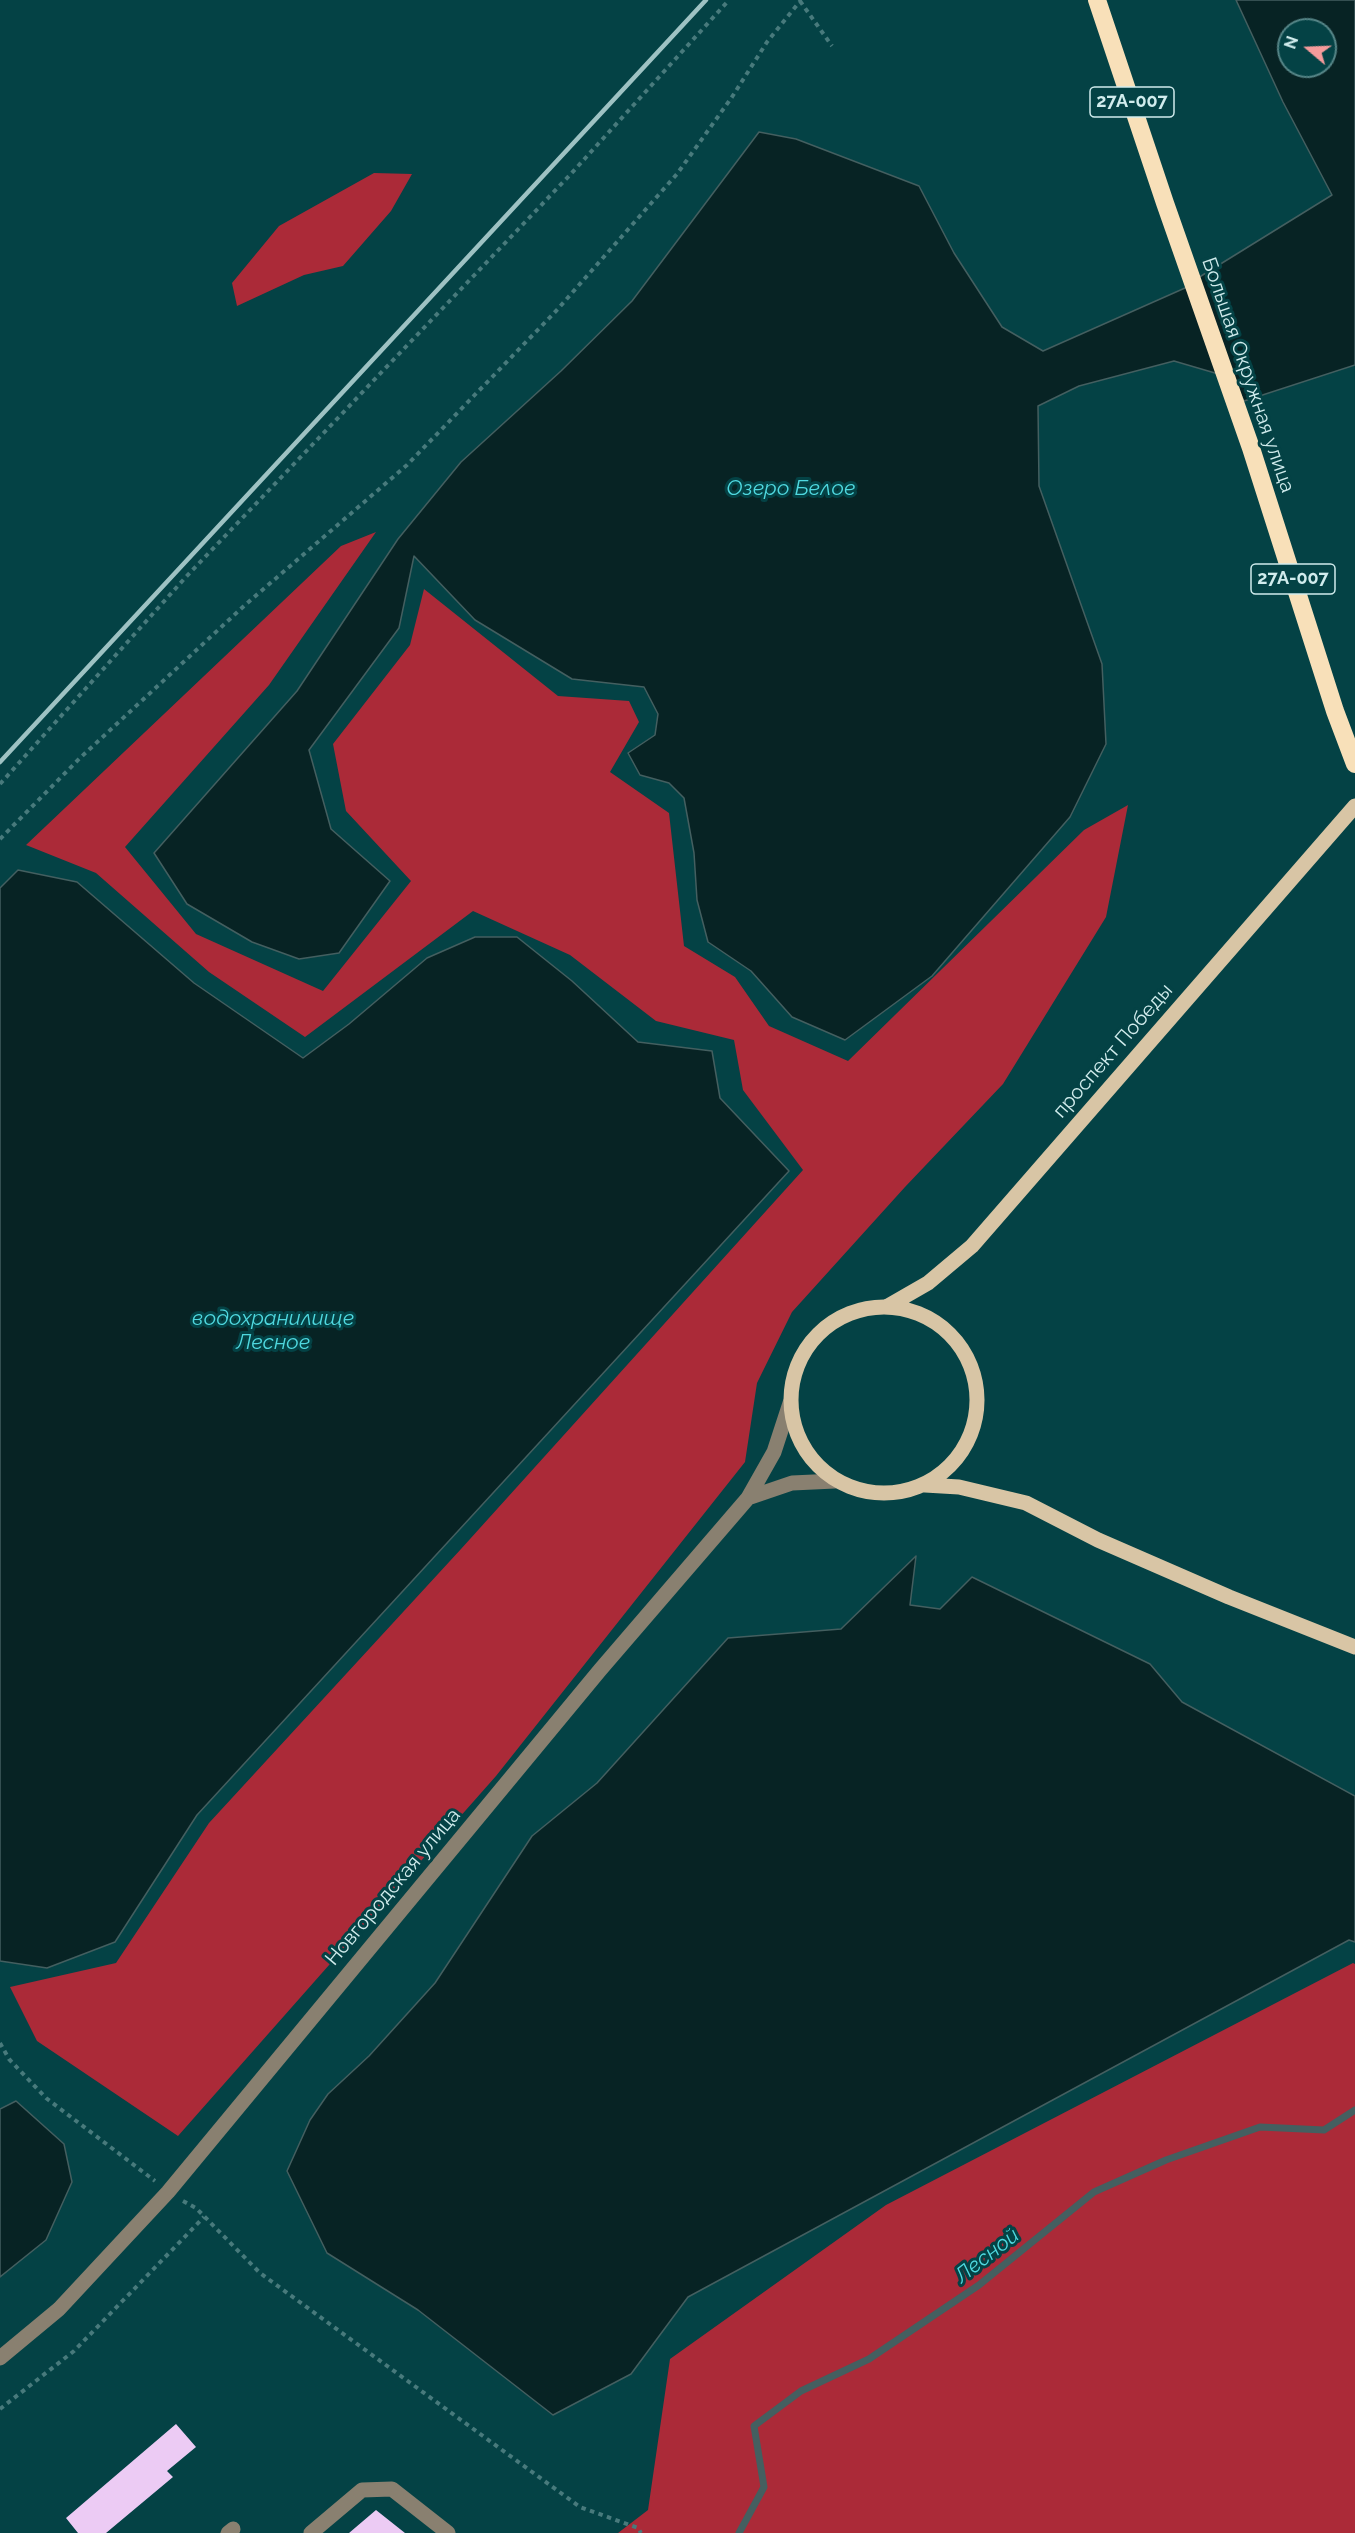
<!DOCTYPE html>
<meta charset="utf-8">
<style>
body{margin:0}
#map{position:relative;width:1355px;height:2533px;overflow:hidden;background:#044245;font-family:Raleway,sans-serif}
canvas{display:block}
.north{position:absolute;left:1277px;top:18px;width:60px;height:60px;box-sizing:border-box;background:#044245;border:2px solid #568688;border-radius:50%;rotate:289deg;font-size:16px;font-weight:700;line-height:24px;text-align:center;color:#d1eced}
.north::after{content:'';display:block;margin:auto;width:21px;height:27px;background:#f59b9b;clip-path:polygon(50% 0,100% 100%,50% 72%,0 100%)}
</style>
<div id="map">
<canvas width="1355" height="2533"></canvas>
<div class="north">N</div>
</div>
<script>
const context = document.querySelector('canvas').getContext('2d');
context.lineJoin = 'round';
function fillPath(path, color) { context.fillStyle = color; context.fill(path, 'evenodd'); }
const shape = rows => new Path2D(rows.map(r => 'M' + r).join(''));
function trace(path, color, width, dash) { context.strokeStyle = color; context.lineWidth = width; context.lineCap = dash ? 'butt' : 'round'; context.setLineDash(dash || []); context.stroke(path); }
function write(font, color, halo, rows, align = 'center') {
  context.font = font + ' Raleway,sans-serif'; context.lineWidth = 6; context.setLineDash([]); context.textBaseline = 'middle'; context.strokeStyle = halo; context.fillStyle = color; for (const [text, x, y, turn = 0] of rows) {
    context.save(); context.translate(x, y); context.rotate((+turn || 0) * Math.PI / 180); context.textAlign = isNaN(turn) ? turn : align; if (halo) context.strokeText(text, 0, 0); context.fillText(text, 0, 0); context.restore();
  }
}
fillPath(shape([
 [374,173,412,174,391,211,343,266,304,275,237,306,232,283,279,226],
 [376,532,269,685,125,847,196,934,323,991,411,881,346,811,333,744,410,645,424,589,558,696,629,701,639,722,610,772,669,813,684,946,735,977,769,1026,848,1061,1084,830,1128,805,1106,917,1003,1084,905,1187,792,1312,757,1383,745,1462,496,1776,178,2136,37,2041,10,1987,116,1963,209,1823,461,1549,803,1170,743,1090,734,1040,656,1021,570,955,473,911,305,1037,209,972,96,873,26,845,341,546],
 [1353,1963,1355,1964,1355,2533,618,2533,648,2510,670,2359,886,2205]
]), '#ab2a38');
const water = shape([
 [1236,0,1355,0,1355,365,1244,401,1232,378,1174,361,1079,386,1038,406,1039,486,1102,664,1106,744,1070,817,932,976,845,1040,792,1017,751,971,708,942,697,900,694,853,684,798,669,783,640,775,628,753,655,735,658,714,644,687,572,679,475,620,414,556,399,628,309,750,331,829,390,881,339,953,299,959,252,942,187,904,154,853,297,691,398,539,461,462,561,371,632,301,759,132,796,139,919,186,954,253,1002,327,1043,351,1194,284,1193,281,1332,195,1283,102,1236,0],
 [1289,30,1325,30,1325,66,1289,66,1289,30],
 [18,870,77,882,194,983,303,1058,349,1024,427,958,475,937,517,937,572,981,638,1042,712,1051,720,1098,789,1171,197,1815,115,1942,47,1968,0,1961,0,888,18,870],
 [916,1556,910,1605,940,1609,972,1577,1150,1664,1182,1702,1355,1796,1355,1942,1349,1940,688,2297,631,2374,553,2415,418,2310,327,2253,287,2171,310,2120,328,2094,369,2056,435,1983,532,1836,597,1783,728,1638,841,1629,916,1556],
 [16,2101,64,2144,72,2182,46,2240,0,2277,0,2109,16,2101]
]);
fillPath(water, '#072324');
trace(water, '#445f60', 1.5);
trace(shape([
 [739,2533,764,2487,754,2426,801,2391,869,2359,979,2285,1094,2192,1166,2160,1260,2127,1324,2130,1355,2110]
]), '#445f60', 7);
fillPath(shape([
 [176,2424,196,2447,167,2471,173,2477,106,2533,78,2533,66,2518],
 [376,2510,405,2533,349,2533]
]), '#eccbf4');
trace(shape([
 [800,1,832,46],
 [0,784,185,578,569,176,729,0],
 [0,839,80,758,245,605,407,465,556,311,677,174,732,97,767,42,801,0],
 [0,2043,9,2059,46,2098,155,2181],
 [183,2201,196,2208,260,2273,580,2507,638,2528,641,2533],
 [0,2409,74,2351,204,2217]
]), '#487a7c', 4, [4.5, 4.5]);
trace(shape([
 [748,1498,792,1483,835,1481],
 [0,2358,59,2309,168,2192,600,1670,748,1498,774,1452,790,1403],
 [228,2533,233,2529],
 [311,2533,362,2490,392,2489,448,2533]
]), '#898070', 15);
trace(shape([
 [888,1306,928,1283,972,1246,1355,806],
 '791 1400a93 93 0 1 1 186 0a93 93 0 1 1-186 0Z',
 [925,1485,959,1487,1026,1503,1098,1540,1229,1597,1355,1647]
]), '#d8c5a5', 15);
trace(shape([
 [1097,0,1165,203,1251,448,1335,711,1355,764]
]), '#f8e0b9', 18);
trace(shape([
 [0,762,706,0]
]), '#9ec2c3', 4.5);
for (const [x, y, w] of [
 [1132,102,84],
 [1293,579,84]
]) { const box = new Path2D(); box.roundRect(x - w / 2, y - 15, w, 30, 4.5); context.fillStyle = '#044245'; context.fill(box); trace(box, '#d1eced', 1.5); }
write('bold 18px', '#d1eced', null, [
 ["27А-007",1132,102],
 ["27А-007",1293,579]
]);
write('20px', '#d1eced', '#044245', [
 ["Большая Окружная улица",1248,375,71],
 ["проспект Победы",1113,1051,-49],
 ["Новгородская улица",393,1887,-50]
]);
write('italic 21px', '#4fd8df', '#044245', [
 ["Озеро Белое",791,489],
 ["водохранилище",273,1319],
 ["Лесное",273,1343],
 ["Лесной",987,2256,-38]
]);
</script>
